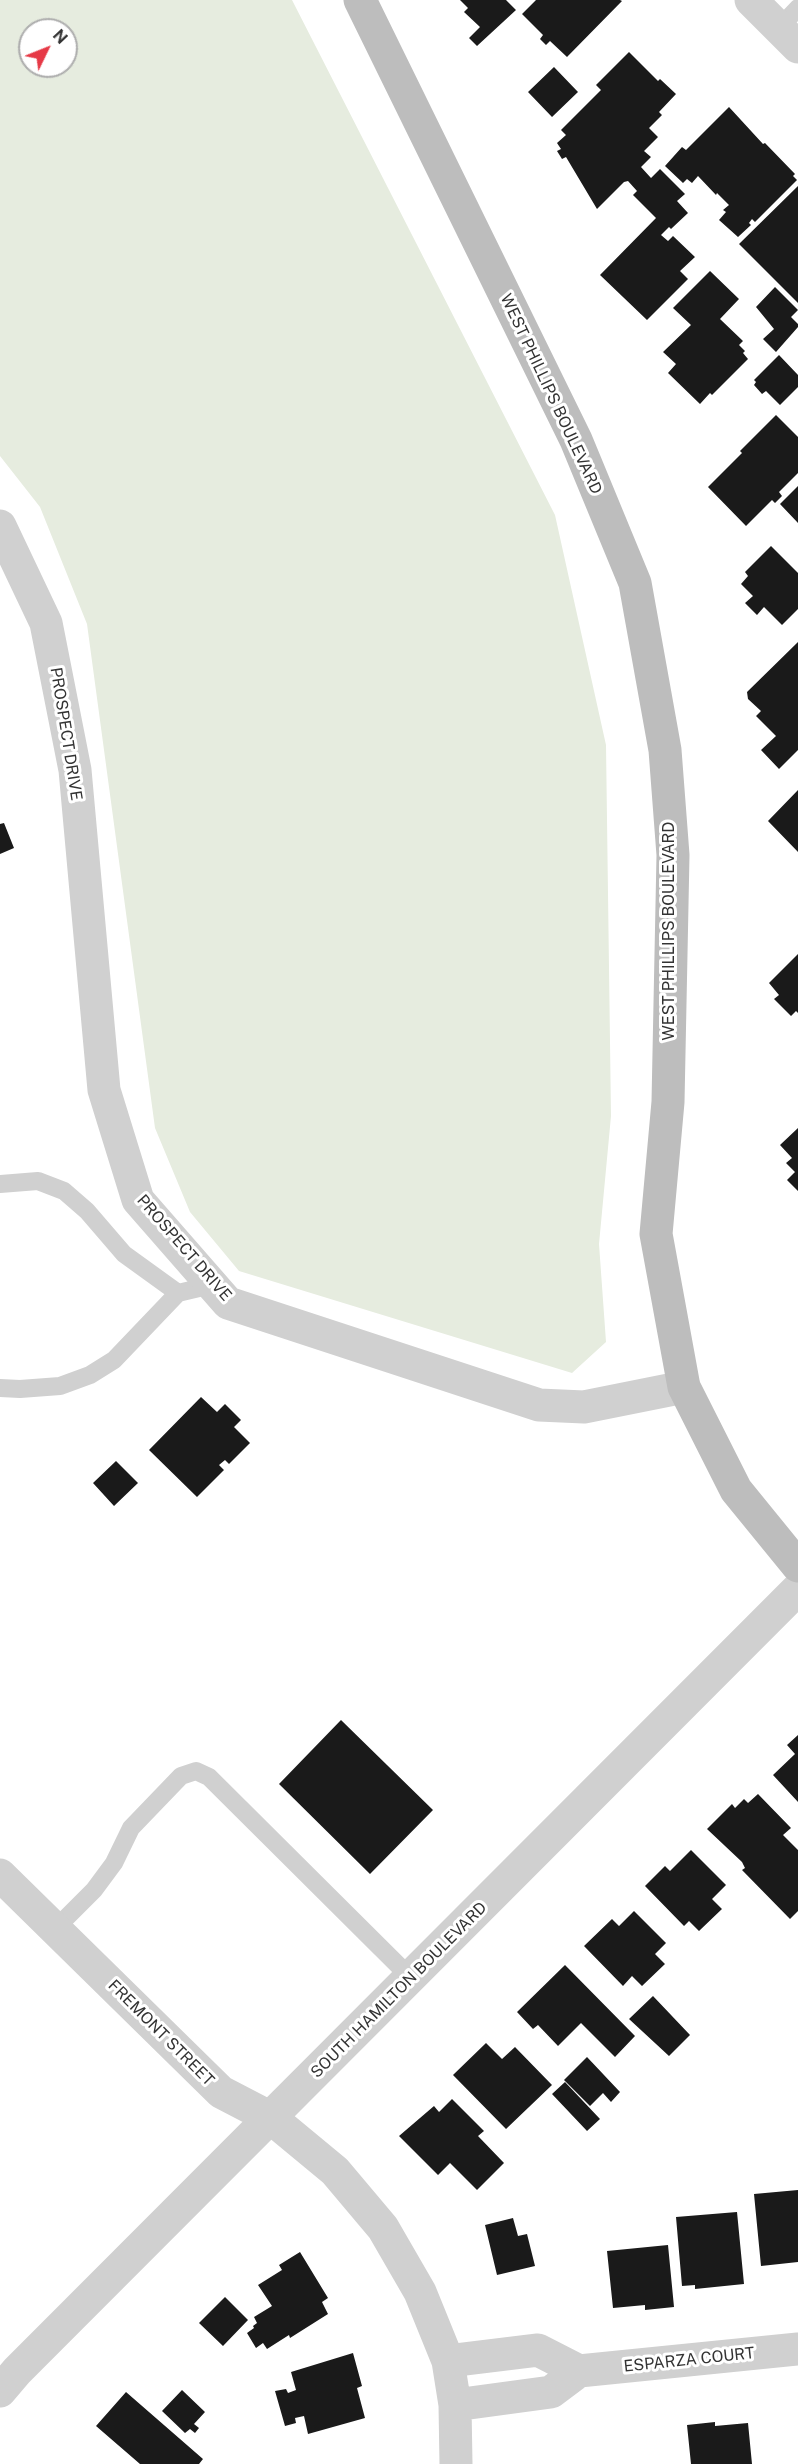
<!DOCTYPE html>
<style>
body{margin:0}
#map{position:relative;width:798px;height:2464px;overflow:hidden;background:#fff;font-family:"Public Sans",sans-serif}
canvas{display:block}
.north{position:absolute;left:18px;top:18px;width:60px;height:60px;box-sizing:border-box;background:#fff;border:2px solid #adadad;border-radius:50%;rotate:47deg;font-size:16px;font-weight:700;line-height:24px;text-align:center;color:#333}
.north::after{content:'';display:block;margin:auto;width:21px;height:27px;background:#e63946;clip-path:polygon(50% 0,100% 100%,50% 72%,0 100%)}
</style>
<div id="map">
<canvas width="798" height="2464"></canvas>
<div class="north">N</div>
</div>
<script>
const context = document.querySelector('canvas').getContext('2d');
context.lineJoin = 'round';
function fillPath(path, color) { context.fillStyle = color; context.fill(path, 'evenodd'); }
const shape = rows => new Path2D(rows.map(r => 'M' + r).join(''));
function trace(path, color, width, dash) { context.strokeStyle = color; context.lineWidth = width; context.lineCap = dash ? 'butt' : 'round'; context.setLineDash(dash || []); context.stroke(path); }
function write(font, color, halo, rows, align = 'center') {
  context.font = font + ' "Public Sans",sans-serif'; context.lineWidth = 6; context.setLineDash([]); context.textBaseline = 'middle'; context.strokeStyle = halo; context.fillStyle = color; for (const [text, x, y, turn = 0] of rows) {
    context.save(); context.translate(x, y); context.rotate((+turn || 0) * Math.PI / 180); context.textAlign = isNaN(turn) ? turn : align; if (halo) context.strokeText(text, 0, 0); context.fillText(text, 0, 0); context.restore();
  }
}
fillPath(shape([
 [0,0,292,0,555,515,606,745,611,1116,599,1244,606,1342,572,1373,239,1271,190,1212,155,1128,87,624,40,507,0,456],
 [30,30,66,30,66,66,30,66]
]), '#e6ecdf');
fillPath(shape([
 [460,0,506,0,516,10,477,46,469,38,480,27,464,12,468,8],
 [536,0,620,0,622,1,567,57,550,41,546,45,540,39,543,35,522,14],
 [629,52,658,81,660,79,676,94,659,112,662,115,649,128,658,137,644,151,651,157,641,167,651,178,660,169,685,194,677,201,688,213,671,229,669,227,661,235,668,241,673,236,695,257,680,271,688,279,647,320,600,275,656,218,633,195,637,191,628,181,624,182,597,209,566,157,562,159,557,151,561,149,557,143,566,135,561,130,601,90,596,85],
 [554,67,578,92,552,117,528,92],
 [729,107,763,144,765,143,795,174,793,176,797,180,755,222,752,219,749,223,751,225,738,237,719,220,726,212,723,210,729,205,717,193,716,195,698,176,692,183,687,179,683,183,665,166,682,147,686,150],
 [798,186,798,303,739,244],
 [710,271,739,299,720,319,743,341,739,345,745,351,743,353,748,359,712,395,710,393,700,404,668,373,676,364,663,352,691,325,673,308],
 [775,287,798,310,791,317,798,324,798,327,776,352,763,339,774,329,756,307],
 [779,355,798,375,798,387,780,405,766,391,762,394,754,385,756,382,754,380],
 [776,415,798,437,798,473,779,492,782,496,775,503,772,500,746,526,708,487,742,453,740,451],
 [798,486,798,523,780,504],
 [771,546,798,573,798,609,782,625,764,607,757,615,745,603,753,596,741,584,748,576,745,572],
 [798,642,798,750,779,769,761,750,776,736,756,716,761,711,748,699,747,692],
 [798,790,798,852,768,821],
 [4,823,14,848,0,854,0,824],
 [798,954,798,1013,796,1011,791,1016,774,999,779,995,769,983],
 [798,1128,798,1191,787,1180,795,1172,786,1163,792,1158,780,1145],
 [201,1397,217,1412,225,1404,241,1420,234,1427,250,1443,229,1464,225,1460,219,1465,224,1470,197,1497,149,1450],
 [116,1461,138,1483,114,1506,93,1483],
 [341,1720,433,1810,370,1874,279,1784],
 [798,1735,798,1802,773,1775,795,1754,787,1745],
 [758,1794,791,1828,783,1835,798,1850,798,1911,790,1919,742,1870,745,1868,742,1862,707,1829,732,1804,735,1808,744,1799,748,1803],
 [691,1850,726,1885,712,1899,722,1909,699,1931,689,1921,684,1926,645,1886,665,1866,670,1871],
 [634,1911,666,1943,655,1954,665,1964,642,1986,632,1976,623,1986,584,1946,612,1919,619,1926],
 [565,1965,635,2036,615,2057,581,2023,558,2046,538,2025,533,2029,517,2012],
 [653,1996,690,2035,669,2056,629,2019],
 [486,2043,502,2059,515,2047,552,2085,506,2129,453,2075],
 [587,2057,620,2092,611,2102,603,2093,590,2106,564,2080],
 [565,2082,600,2119,587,2131,552,2094],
 [452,2099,484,2131,478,2136,504,2163,477,2190,450,2163,438,2175,399,2136,434,2106,439,2112],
 [798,2190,798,2262,761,2266,754,2194],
 [737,2212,744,2284,695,2289,695,2285,682,2286,676,2217],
 [513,2218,518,2236,527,2234,535,2266,497,2275,485,2225],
 [668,2245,674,2307,645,2310,645,2305,613,2308,607,2251],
 [300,2252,328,2298,322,2302,328,2314,290,2338,289,2335,267,2349,263,2343,256,2348,247,2333,254,2328,253,2326,257,2323,254,2317,272,2306,258,2285,282,2270,279,2265],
 [225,2297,248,2320,223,2346,199,2323],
 [353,2353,362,2386,357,2388,365,2418,308,2434,304,2416,295,2418,296,2423,285,2426,275,2391,286,2389,288,2393,296,2390,291,2372],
 [182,2390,205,2412,194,2424,199,2428,195,2433,190,2429,185,2433,162,2411],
 [126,2392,203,2459,199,2464,140,2464,96,2426],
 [715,2422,715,2426,748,2423,752,2464,691,2464,687,2425]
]), '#1a1a1a');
trace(shape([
 [779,28,798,8],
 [0,1184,38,1181,64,1191,87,1211,124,1254,178,1293],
 [0,1388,20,1389,60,1386,90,1375,114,1360,178,1293,212,1285],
 [55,1929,94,1890,114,1863,131,1828,181,1776,196,1771,209,1777,411,1978]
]), '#d0d0d0', 18);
trace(shape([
 [751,0,798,47],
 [0,526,46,623,75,770,104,1090,138,1200,228,1303,539,1405,584,1407,684,1387],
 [0,1875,221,2092,271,2118,335,2171,383,2228,420,2292,448,2361,455,2405,456,2464],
 [448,2361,538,2350,579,2371],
 [0,2391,17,2371,798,1589],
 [455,2405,551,2392,579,2371,798,2349]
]), '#d0d0d0', 33);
trace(shape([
 [360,0,576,440,635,583,665,750,673,855,668,1102,656,1234,684,1387,736,1490,798,1566]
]), '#bdbdbd', 33);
write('16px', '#333', '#fff', [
 ["WEST PHILLIPS BOULEVARD",551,394,65],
 ["PROSPECT DRIVE",66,734,81],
 ["WEST PHILLIPS BOULEVARD",669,931,-90],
 ["PROSPECT DRIVE",184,1248,49],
 ["SOUTH HAMILTON BOULEVARD",399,1990,-45],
 ["FREMONT STREET",161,2033,45],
 ["ESPARZA COURT",689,2360,-6]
]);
</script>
